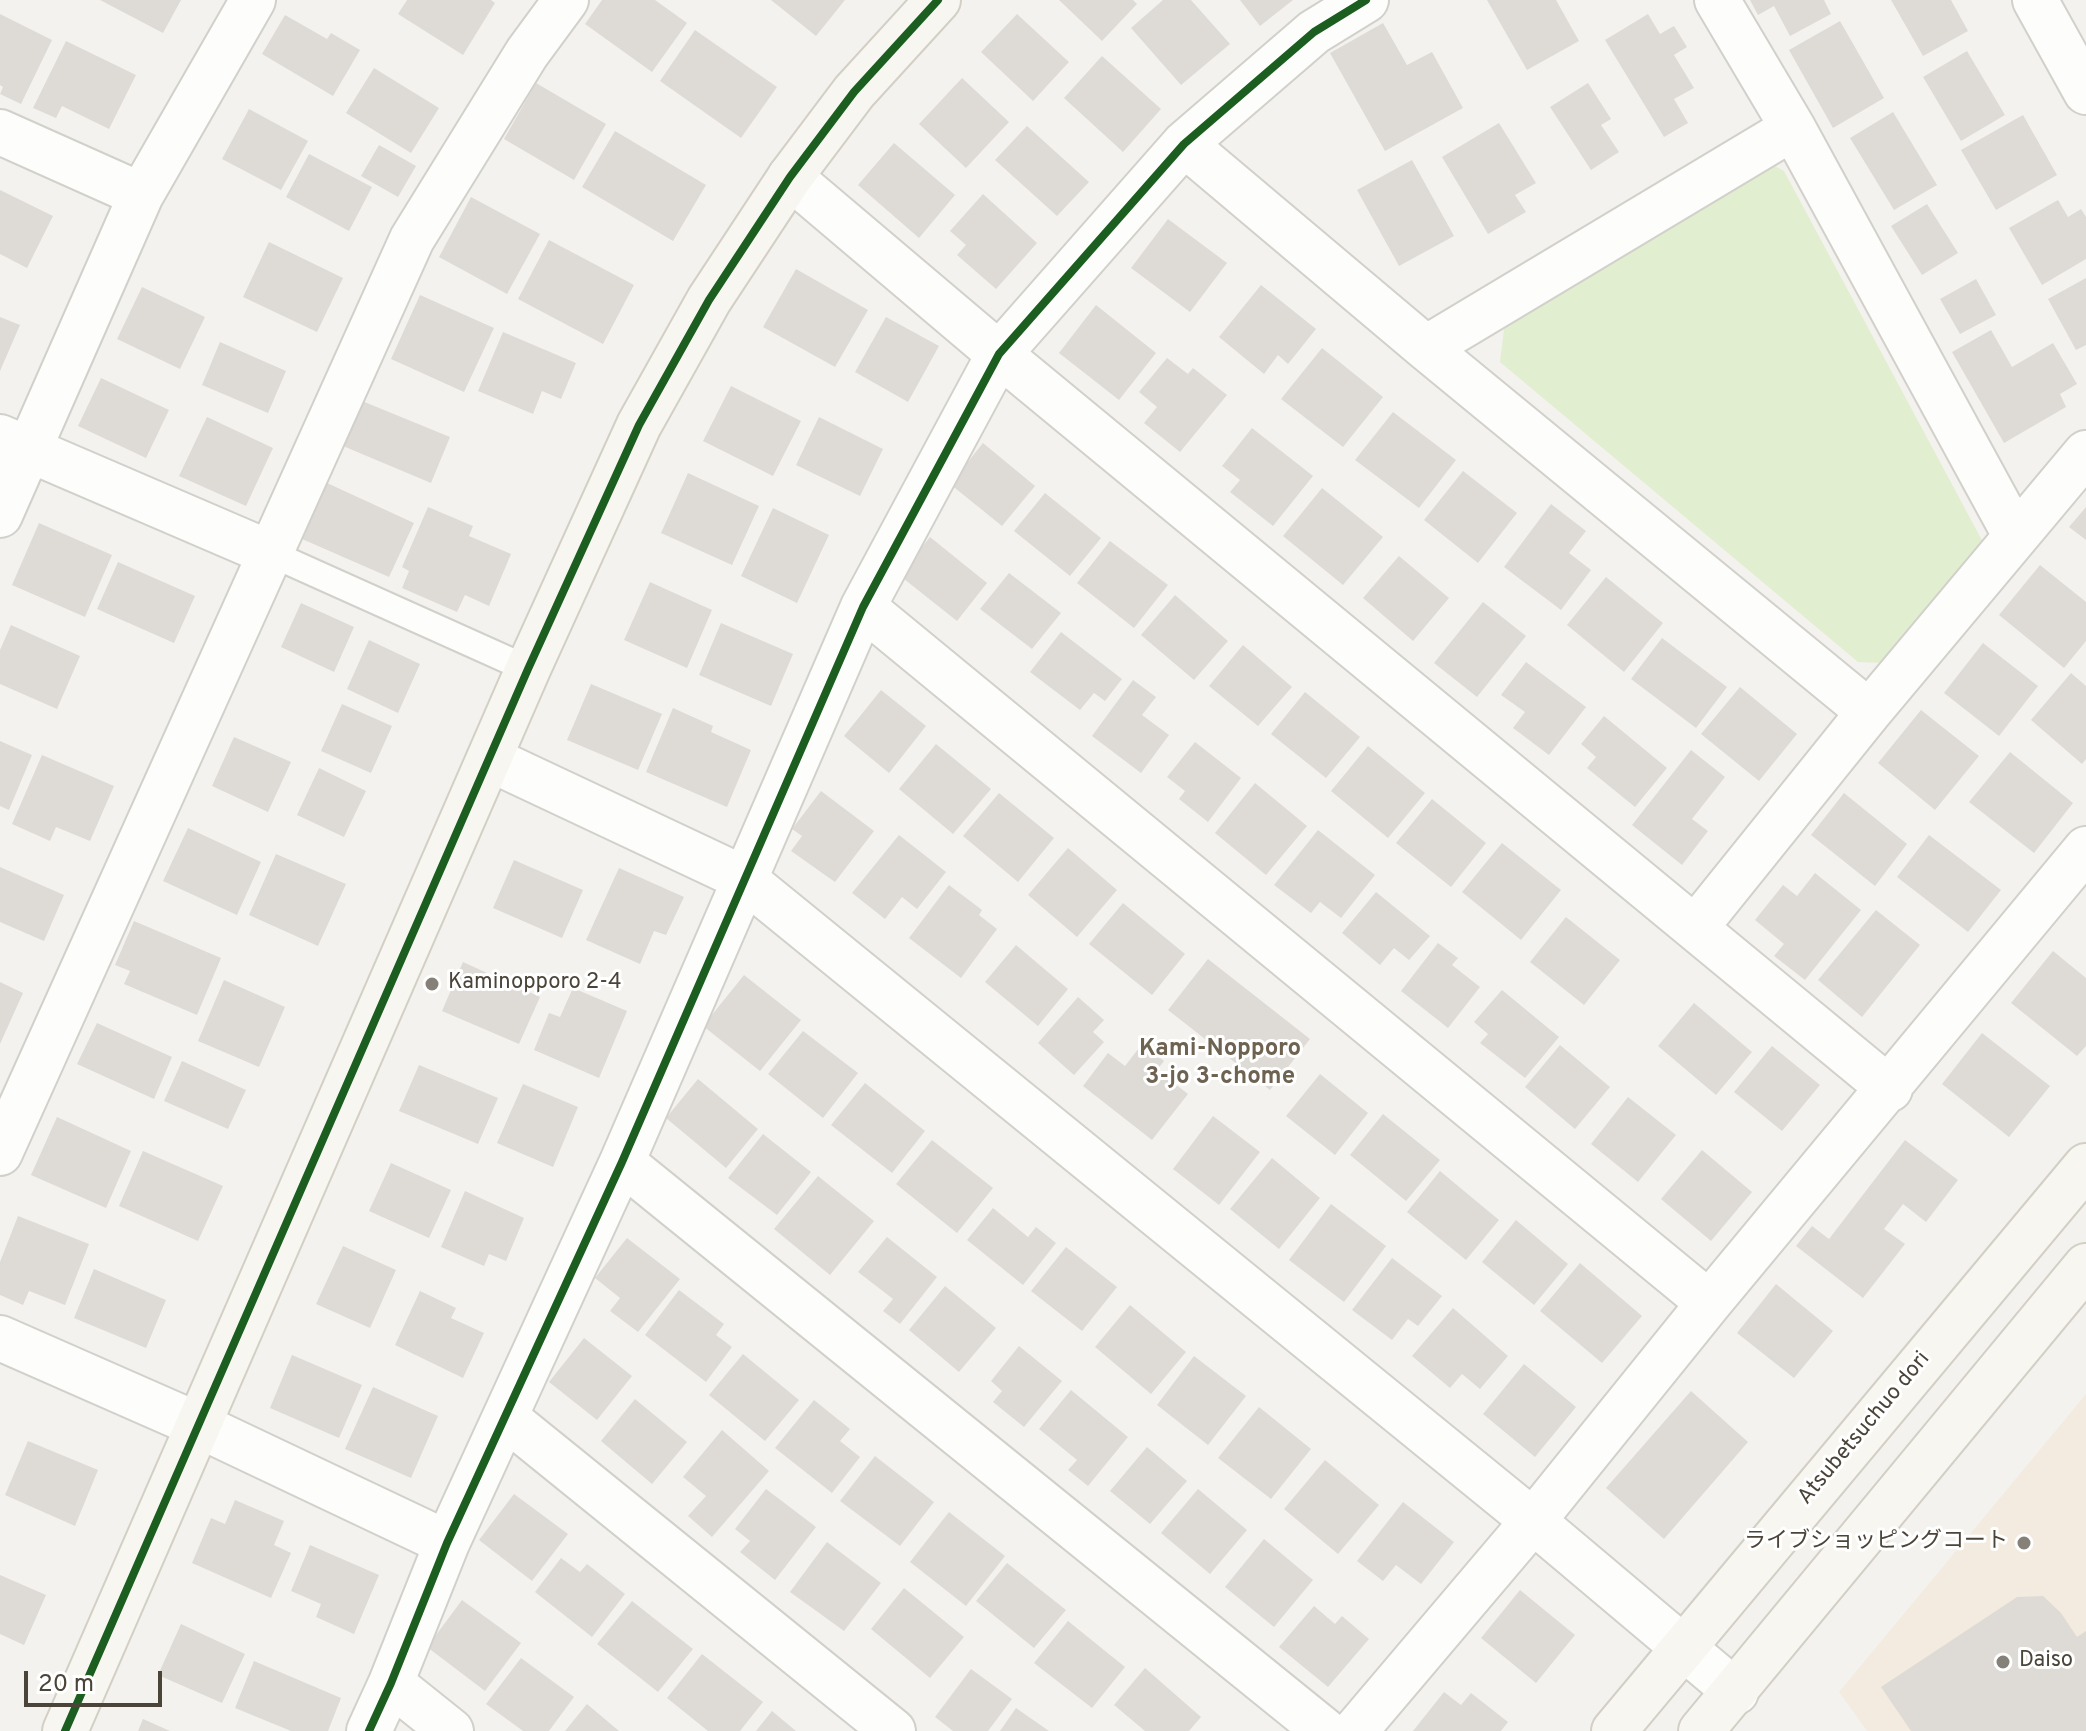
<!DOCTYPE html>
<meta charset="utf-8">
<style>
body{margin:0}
#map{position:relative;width:2086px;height:1731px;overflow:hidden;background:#f4f2ee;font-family:Overpass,sans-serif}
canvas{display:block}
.scale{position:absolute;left:24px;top:1671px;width:138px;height:36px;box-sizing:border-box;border:4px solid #4b4439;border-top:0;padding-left:10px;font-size:24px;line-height:28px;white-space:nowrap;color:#4b4439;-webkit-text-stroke:6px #fff;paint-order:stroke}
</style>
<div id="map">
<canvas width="2086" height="1731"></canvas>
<div class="scale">20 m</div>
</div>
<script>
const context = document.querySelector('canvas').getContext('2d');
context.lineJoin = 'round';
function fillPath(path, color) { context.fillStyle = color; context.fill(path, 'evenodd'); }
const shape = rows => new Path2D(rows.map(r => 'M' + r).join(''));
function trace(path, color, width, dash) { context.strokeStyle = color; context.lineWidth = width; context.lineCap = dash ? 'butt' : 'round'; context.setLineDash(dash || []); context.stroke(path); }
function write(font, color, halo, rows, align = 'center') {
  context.font = font + ' Overpass,"Noto Sans JP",sans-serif'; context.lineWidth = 6; context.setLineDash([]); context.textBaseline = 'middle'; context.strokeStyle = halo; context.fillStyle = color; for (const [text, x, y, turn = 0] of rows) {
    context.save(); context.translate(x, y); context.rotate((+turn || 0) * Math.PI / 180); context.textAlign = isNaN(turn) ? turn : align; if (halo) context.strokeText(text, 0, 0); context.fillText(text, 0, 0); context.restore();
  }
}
fillPath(shape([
 [2086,1394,2086,1731,1867,1731,1839,1692]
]), '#f3ebdf');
fillPath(shape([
 [1764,160,1784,171,1984,544,1884,663,1858,662,1500,362,1504,329]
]), '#e1eecf');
fillPath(shape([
 [100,0,181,0,163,33],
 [407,0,491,0,495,3,463,55,398,14],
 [602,0,655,0,687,23,652,72,585,24],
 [771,0,845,0,816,36],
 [1059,0,1133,0,1137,4,1102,41],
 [1163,0,1191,0,1230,44,1181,85,1131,28],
 [1240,0,1293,0,1260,26],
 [1487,0,1556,0,1579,41,1527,70],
 [1750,0,1824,0,1831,14,1790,36,1774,6,1758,15],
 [1891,0,1951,0,1968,31,1923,56],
 [0,14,52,40,21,104,0,94,3,87,0,85],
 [1017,14,1069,62,1033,101,981,52],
 [1648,14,1660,34,1674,26,1687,47,1674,55,1694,88,1674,99,1688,123,1664,137,1605,40],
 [285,15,327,39,331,33,360,50,333,96,262,54],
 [1840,21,1884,98,1833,128,1789,50],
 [1383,23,1407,65,1432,52,1463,108,1385,151,1330,53],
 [695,30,777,87,741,138,660,81],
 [66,41,136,75,109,129,62,106,56,118,33,108],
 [1967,51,2005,115,1961,141,1923,77],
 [1102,56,1161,109,1123,152,1064,98],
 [374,68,439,108,411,153,346,113],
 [962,78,1009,122,966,168,919,124],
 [536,83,606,124,574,180,504,139],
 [1588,83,1611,119,1601,125,1619,152,1591,170,1550,107],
 [249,109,308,141,281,190,222,159],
 [1893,112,1937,185,1894,210,1850,138],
 [2023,115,2057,175,1996,210,1961,150],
 [1499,123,1536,183,1515,195,1526,212,1488,234,1442,157],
 [1027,126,1089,182,1057,216,995,160],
 [615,131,706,185,673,241,582,187],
 [894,143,955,195,919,238,858,185],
 [379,145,416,166,398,197,361,176],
 [309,154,372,187,349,231,286,197],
 [1412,160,1454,236,1399,266,1357,190],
 [0,190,53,216,27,268,0,254],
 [983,194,1037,243,996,289,957,255,966,245,950,231],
 [471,197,540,234,507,294,439,257],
 [2058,200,2068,217,2081,209,2086,217,2086,259,2042,285,2009,228],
 [1927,204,1958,253,1922,275,1891,226],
 [1168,219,1227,263,1190,312,1131,268],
 [549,240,634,285,603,344,518,299],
 [269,242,343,278,317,332,243,297],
 [796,269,868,310,835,367,763,327],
 [2086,278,2086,345,2076,350,2048,299],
 [1976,279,1996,315,1960,334,1940,299],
 [1261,285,1316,329,1288,364,1278,355,1264,374,1219,337],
 [142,287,205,317,180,369,117,339],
 [420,295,494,328,464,392,391,359],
 [1096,305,1156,353,1119,400,1059,353],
 [0,317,20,325,0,371],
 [886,317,939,346,908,402,855,372],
 [1991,330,2012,367,2053,343,2077,384,2060,394,2066,407,2004,443,1952,352],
 [503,332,576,363,561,399,542,391,533,414,478,391],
 [220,342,286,371,268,413,202,385],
 [1322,348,1383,397,1343,447,1281,399],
 [1167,358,1188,374,1193,368,1227,395,1180,452,1144,423,1157,407,1139,392],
 [101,378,169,410,146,458,78,426],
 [731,386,801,421,773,476,703,441],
 [362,401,450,437,431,483,343,446],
 [1393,412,1456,460,1419,508,1355,460],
 [207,417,273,448,246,506,179,476],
 [819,417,883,449,860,496,796,465],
 [1252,428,1313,476,1273,526,1230,492,1240,480,1222,466],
 [983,443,1035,486,1002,526,950,484],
 [1463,471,1517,513,1478,563,1424,520],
 [688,473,759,506,732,565,661,533],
 [327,483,414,523,389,577,302,539],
 [1322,488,1383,537,1343,585,1283,536],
 [1045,493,1101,538,1070,576,1014,531],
 [1551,504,1586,531,1569,553,1591,570,1561,610,1504,567],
 [428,507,473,526,469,536,511,554,489,606,465,595,457,612,402,588,409,571,402,567],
 [2086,507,2086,540,2069,527],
 [773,508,829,535,797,603,741,576],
 [39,523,112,555,85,617,12,585],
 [930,537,987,583,957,621,899,575],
 [1110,541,1168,585,1134,628,1077,583],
 [1399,556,1449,598,1413,641,1363,598],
 [118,562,195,596,174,643,97,609],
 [2040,565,2086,602,2086,641,2064,668,1999,615],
 [1009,573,1061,613,1032,649,980,609],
 [1606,577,1663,623,1624,672,1567,625],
 [650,582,712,610,687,668,624,640],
 [1175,595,1228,641,1194,680,1141,635],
 [1483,602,1526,636,1477,697,1434,663],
 [301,603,354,627,334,672,281,647],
 [721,623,793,654,771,706,699,675],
 [11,625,80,656,57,709,0,684,0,650],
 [1061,632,1122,679,1105,701,1094,693,1080,710,1030,672],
 [1662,638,1727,687,1696,728,1631,679],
 [369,640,420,664,398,713,347,689],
 [1983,643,2038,686,1999,736,1944,693],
 [1243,645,1292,687,1258,726,1209,686],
 [1526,662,1586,707,1549,755,1513,728,1525,712,1501,695],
 [2071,673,2086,686,2086,759,2082,764,2031,720],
 [1133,680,1156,697,1142,715,1169,735,1141,773,1092,736],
 [591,684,662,714,638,770,567,740],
 [1740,687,1797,734,1759,781,1701,734],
 [881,690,926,726,889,773,844,736],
 [1305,692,1360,737,1326,778,1271,734],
 [342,704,392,726,371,773,321,751],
 [673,708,713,726,711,732,751,750,727,807,646,772],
 [1921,710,1979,756,1935,810,1878,763],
 [1604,716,1667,768,1635,807,1587,768,1596,757,1581,744],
 [234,737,291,762,268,812,212,786],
 [0,741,32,755,9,810,0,806],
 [1195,742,1241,778,1208,822,1179,799,1185,791,1167,777],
 [936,744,991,789,953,834,899,789],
 [1368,746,1425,793,1388,838,1331,791],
 [1691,750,1725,777,1692,819,1708,831,1682,865,1632,825],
 [2010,752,2073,803,2034,853,1969,802],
 [42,755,114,786,90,841,56,827,50,841,12,824],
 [319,768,366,791,344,837,297,815],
 [1255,783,1307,826,1266,875,1215,833],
 [821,791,874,831,835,882,791,851,802,836,792,829],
 [999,793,1054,838,1018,882,963,836],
 [1844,793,1907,844,1875,886,1811,835],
 [1432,799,1486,843,1451,887,1396,843],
 [188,828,261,862,237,915,163,881],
 [1318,830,1375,875,1341,918,1320,902,1311,913,1274,885],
 [899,835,946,872,917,909,902,897,885,919,852,893],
 [1929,835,2001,890,1968,932,1897,877],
 [1502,843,1561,890,1521,940,1462,892],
 [1068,848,1117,890,1077,937,1028,895],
 [276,854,346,884,318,946,249,915],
 [514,860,583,890,562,938,493,908],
 [0,867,64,895,44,941,0,922],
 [619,868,684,897,666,935,654,931,640,964,586,940],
 [1815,873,1861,910,1805,980,1774,956,1784,944,1755,920,1783,885,1797,896],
 [949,885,982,910,979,915,997,929,961,978,909,938],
 [1376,892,1430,936,1409,960,1394,948,1380,965,1342,933],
 [1123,903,1185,954,1152,995,1089,944],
 [1876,910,1920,945,1862,1017,1818,980],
 [1566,917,1620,960,1584,1005,1530,962],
 [134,921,221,958,197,1015,124,984,130,971,115,965],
 [1438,943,1458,958,1452,965,1480,987,1448,1028,1401,991],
 [1016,945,1068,989,1038,1026,985,982],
 [2053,951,2086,978,2086,1046,2077,1056,2011,1003],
 [1208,959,1310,1039,1270,1090,1168,1010],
 [463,962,540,997,519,1044,442,1011],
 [744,975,801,1020,760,1071,703,1026],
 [224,980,285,1007,259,1067,198,1041],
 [0,982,23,993,0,1044],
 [573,988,627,1011,599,1078,534,1050,549,1013,560,1017],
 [1502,990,1559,1037,1525,1078,1480,1043,1488,1034,1474,1022],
 [1078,997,1104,1020,1093,1032,1104,1042,1074,1075,1038,1043],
 [1694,1003,1752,1052,1716,1095,1658,1046],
 [97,1023,172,1057,154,1099,77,1064],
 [803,1031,858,1073,823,1118,768,1074],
 [1982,1033,2050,1086,2009,1137,1942,1084],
 [1142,1044,1164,1061,1157,1070,1188,1094,1152,1140,1083,1086,1108,1053,1125,1066],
 [1560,1045,1610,1087,1575,1129,1525,1087],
 [1772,1046,1820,1085,1782,1131,1734,1092],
 [182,1061,246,1090,228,1129,164,1101],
 [419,1065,498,1098,478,1144,399,1111],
 [1320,1074,1368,1113,1335,1155,1286,1116],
 [698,1079,758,1129,726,1168,666,1118],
 [865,1083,925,1131,892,1173,831,1125],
 [523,1084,578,1107,553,1167,497,1143],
 [1628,1097,1676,1135,1638,1182,1591,1144],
 [1383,1114,1440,1160,1406,1201,1350,1155],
 [1213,1116,1260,1152,1219,1205,1173,1169],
 [57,1117,131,1151,106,1208,31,1175],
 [763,1134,811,1172,777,1215,728,1178],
 [932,1140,993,1188,957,1233,896,1184],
 [1905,1140,1958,1180,1926,1222,1903,1204,1884,1229,1905,1244,1863,1298,1796,1246,1812,1226,1829,1239],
 [1702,1150,1752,1192,1711,1241,1661,1199],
 [143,1151,223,1186,198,1241,119,1206],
 [1272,1158,1320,1198,1279,1249,1230,1209],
 [391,1163,451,1190,429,1238,369,1211],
 [1440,1171,1499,1220,1466,1260,1407,1212],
 [818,1176,874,1221,830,1275,774,1229],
 [465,1191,524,1218,506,1261,489,1254,484,1266,441,1247],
 [1331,1204,1386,1246,1344,1302,1289,1260],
 [993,1208,1028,1237,1036,1227,1056,1243,1023,1285,967,1240],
 [18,1216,89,1244,65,1305,29,1291,23,1305,0,1295,0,1262],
 [1516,1220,1568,1264,1534,1305,1482,1262],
 [887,1237,937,1277,900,1324,883,1311,893,1299,858,1272],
 [627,1238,680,1279,638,1332,610,1311,620,1298,595,1278],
 [343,1246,396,1270,370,1328,316,1304],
 [1066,1247,1117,1287,1082,1331,1031,1291],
 [1392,1258,1442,1296,1418,1326,1408,1319,1392,1340,1352,1310],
 [1580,1263,1642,1316,1602,1363,1540,1311],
 [94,1269,166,1300,146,1348,74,1318],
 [1776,1284,1833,1331,1794,1378,1737,1333],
 [945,1286,996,1328,959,1372,909,1330],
 [679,1290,724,1324,716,1335,732,1347,706,1382,645,1335],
 [420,1291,456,1308,451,1318,484,1333,463,1378,395,1345],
 [1130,1305,1186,1352,1151,1394,1095,1347],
 [1453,1308,1508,1356,1480,1389,1462,1374,1450,1388,1412,1356],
 [584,1338,632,1376,597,1420,549,1382],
 [1019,1346,1062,1381,1024,1427,993,1402,1002,1391,991,1381],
 [743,1354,799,1400,765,1441,709,1395],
 [292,1355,362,1385,339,1438,270,1408],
 [1194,1356,1246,1396,1208,1445,1157,1405],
 [1524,1364,1576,1407,1535,1457,1483,1414],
 [373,1387,438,1416,411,1478,345,1449],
 [1071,1390,1128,1437,1088,1486,1068,1470,1077,1460,1039,1429],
 [1691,1391,1748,1442,1664,1539,1606,1488],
 [635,1399,687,1442,652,1484,601,1441],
 [814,1400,850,1429,840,1441,860,1457,832,1493,775,1448],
 [1259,1407,1311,1449,1271,1499,1218,1458],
 [722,1430,769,1471,712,1537,688,1516,706,1496,683,1477],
 [28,1441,98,1470,75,1526,5,1495],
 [1147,1447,1187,1481,1150,1524,1110,1491],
 [875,1456,934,1502,900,1546,840,1501],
 [1325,1460,1379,1505,1338,1554,1284,1509],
 [766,1489,816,1527,775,1580,740,1552,750,1541,735,1529],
 [1198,1489,1247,1530,1210,1574,1161,1533],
 [514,1494,568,1534,532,1581,479,1540],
 [235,1500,284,1521,274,1545,291,1553,271,1598,192,1563,211,1518,225,1524],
 [1403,1502,1454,1542,1421,1584,1396,1565,1383,1581,1357,1561],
 [949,1512,1005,1556,966,1606,910,1562],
 [1264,1539,1313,1580,1274,1627,1225,1587],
 [827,1542,881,1583,844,1631,790,1592],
 [310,1545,379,1575,354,1634,316,1617,321,1604,291,1591],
 [561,1558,580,1572,587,1564,625,1594,592,1637,535,1592],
 [1007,1563,1066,1610,1034,1648,976,1601],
 [0,1575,46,1595,24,1645,0,1634],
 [904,1588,964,1637,930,1678,871,1629],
 [1520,1590,1575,1635,1536,1683,1481,1638],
 [2043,1596,2061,1613,2077,1637,2086,1631,2086,1731,1911,1731,1881,1687,2017,1597],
 [462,1600,521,1643,485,1691,427,1647],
 [632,1601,693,1649,658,1692,597,1644],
 [1314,1606,1335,1624,1342,1616,1369,1639,1328,1687,1279,1647],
 [1068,1621,1125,1667,1092,1708,1034,1663],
 [181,1624,245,1654,222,1703,158,1675],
 [702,1654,763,1702,740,1731,708,1731,667,1698],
 [521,1658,574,1697,549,1731,523,1731,486,1704],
 [254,1661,341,1698,328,1731,291,1731,235,1708],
 [1145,1668,1201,1717,1189,1731,1145,1731,1114,1705],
 [971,1669,1012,1699,988,1731,953,1731,935,1717],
 [1444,1692,1461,1705,1471,1693,1508,1722,1501,1731,1413,1731],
 [587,1704,619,1731,565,1731],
 [1016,1708,1049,1731,1000,1731],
 [772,1711,796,1731,756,1731],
 [143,1719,170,1731,138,1731]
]), '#dedbd6');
const lane = shape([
 [272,554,528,669]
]);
const street = shape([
 [1717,0,1793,128,2015,535],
 [2035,0,2086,92],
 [0,132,141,195],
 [1184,144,1426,348,1869,712],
 [790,177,999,354,1890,1089],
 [1426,348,1793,128],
 [0,437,272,554],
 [0,515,141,195,253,0],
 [863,607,1709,1303],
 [490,759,743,878,1533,1521,1736,1692],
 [1696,927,1869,712,2086,453],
 [0,1153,412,239,527,53,566,0],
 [622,1162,1325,1731],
 [0,1338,198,1425,447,1543],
 [505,1417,893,1731],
 [391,1683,451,1731],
 [369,1731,391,1683,447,1543,622,1162,863,607,999,354,1184,144,1314,32,1366,0],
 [1355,1731,1533,1521,1709,1303,2086,849]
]);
const secondary = shape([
 [65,1731,528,669,639,425,709,300,790,177,854,92,938,0],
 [1614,1731,2086,1166],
 [1701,1731,2086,1266]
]);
trace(lane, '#d2d0cb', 30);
trace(street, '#d2d0cb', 48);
trace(secondary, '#d3cfc5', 48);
trace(lane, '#fdfdfc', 26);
trace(street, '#fdfdfc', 44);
trace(secondary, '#f7f6f1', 44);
trace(shape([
 [65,1731,528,669,639,425,709,300,790,177,854,92,938,0],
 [369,1731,391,1683,447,1543,622,1162,863,607,999,354,1184,144,1314,32,1366,0]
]), '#1b5e20', 8);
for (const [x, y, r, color] of [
 [432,984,8,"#868178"],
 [2024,1543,8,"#868178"],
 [2003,1662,8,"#868178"]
]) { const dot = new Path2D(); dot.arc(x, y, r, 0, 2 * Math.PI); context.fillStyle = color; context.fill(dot); trace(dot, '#fff', 3); }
write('22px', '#4b4439', '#fff', [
 ["Kaminopporo 2-4",448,984],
 ["ライブショッピングコート",2008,1543,"right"],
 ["Daiso",2019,1662]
], 'left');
write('22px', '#4b4439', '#fff', [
 ["Atsubetsuchuo dori",1865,1429,-50]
]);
write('bold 24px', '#6e6250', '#fff', [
 ["Kami-Nopporo",1220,1050],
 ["3-jo 3-chome",1220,1078]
]);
</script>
